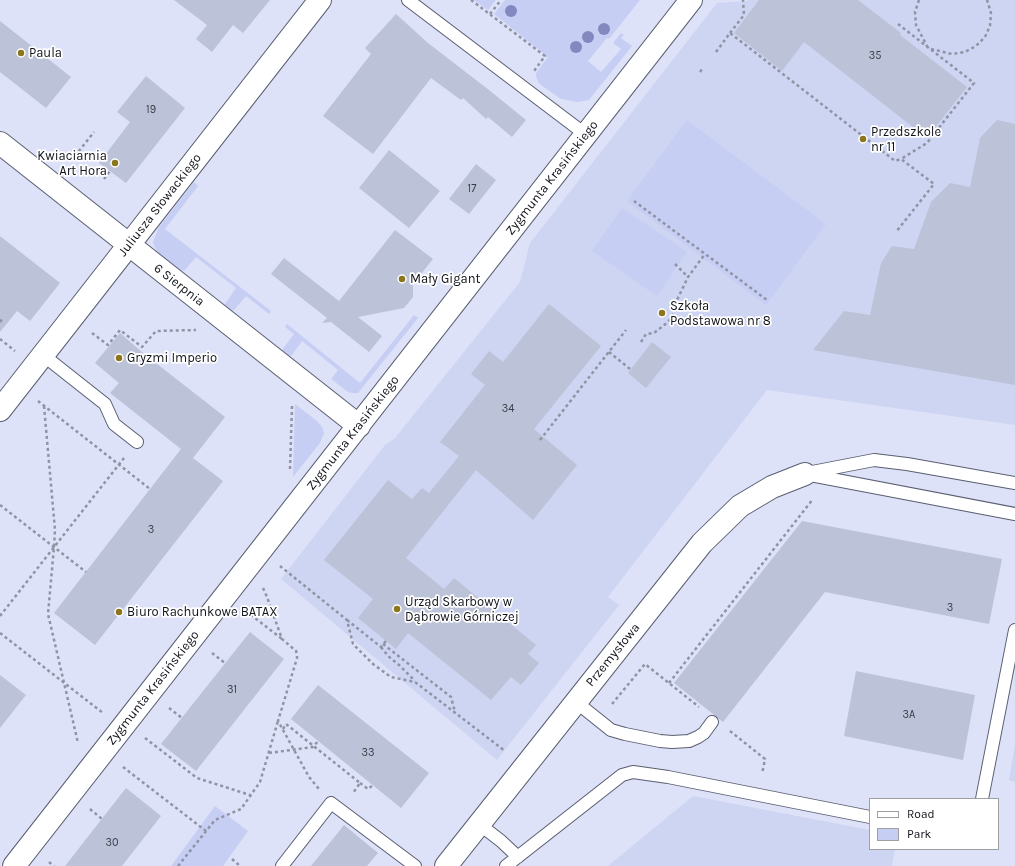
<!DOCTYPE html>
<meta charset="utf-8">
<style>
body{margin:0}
#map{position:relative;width:1015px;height:866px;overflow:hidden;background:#dde2f8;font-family:Karla,sans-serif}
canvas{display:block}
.legend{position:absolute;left:869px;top:798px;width:130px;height:52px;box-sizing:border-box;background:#fff;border:1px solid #9fa0a3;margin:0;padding:5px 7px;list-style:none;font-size:12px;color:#101219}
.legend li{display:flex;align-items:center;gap:8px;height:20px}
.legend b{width:20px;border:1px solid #9fa0a3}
</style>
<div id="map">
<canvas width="1015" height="866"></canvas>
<ul class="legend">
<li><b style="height:5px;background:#fff"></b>Road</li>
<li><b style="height:11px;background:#c6cef4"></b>Park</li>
</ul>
</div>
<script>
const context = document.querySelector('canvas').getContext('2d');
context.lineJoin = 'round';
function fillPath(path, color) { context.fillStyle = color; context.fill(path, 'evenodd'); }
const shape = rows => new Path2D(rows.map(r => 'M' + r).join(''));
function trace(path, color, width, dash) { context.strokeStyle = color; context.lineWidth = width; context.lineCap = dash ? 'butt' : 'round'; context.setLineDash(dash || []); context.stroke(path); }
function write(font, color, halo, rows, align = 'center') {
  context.font = font + ' Karla,sans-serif'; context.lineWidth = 3.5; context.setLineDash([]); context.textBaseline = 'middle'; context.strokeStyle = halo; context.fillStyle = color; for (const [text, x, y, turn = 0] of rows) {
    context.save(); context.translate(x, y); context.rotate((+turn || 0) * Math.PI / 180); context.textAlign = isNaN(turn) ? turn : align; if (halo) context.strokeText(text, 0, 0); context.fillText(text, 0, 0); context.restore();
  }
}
fillPath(shape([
 [748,0,1015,0,1015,425,767,390,608,597,619,605,497,760,281,579,385,445,395,438,520,282,530,243,717,3,747,1],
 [1015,744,1015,782,1009,780],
 [693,796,870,830,870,849,895,849,892,866,608,866]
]), '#ced5f2');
fillPath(shape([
 [474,0,496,0,488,10],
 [505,0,640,0,609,39,607,38,588,61,601,72,621,49,613,43,621,33,624,35,621,38,632,46,589,100,577,102,561,99,541,85,538,82,536,76,536,73,548,57,494,14],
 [687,120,826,224,766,305,627,201],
 [194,182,198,186,165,229,271,311,269,314,246,296,234,310,231,311,225,306,225,304,236,288,196,257,185,270,182,271,180,270,158,253,155,248,153,242,159,227],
 [622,208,687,252,657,296,592,251],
 [414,315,418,318,358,393,353,393,348,392,331,379,338,370,302,341,292,355,289,356,284,353,282,350,294,334,285,327,287,324,360,383],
 [295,404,317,421,322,427,324,433,320,443,293,477],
 [215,806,248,831,223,866,171,866]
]), '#c6cef4');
fillPath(shape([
 [174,0,270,0,243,33,233,25,212,52,196,39,207,25],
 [759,0,858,0,901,33,900,35,967,87,927,138,804,42,782,71,734,33],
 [396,14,428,43,489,90,526,120,512,137,488,117,486,119,463,98,461,100,431,78,373,154,323,116,371,54,365,48],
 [0,21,71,77,46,108,0,72],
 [146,76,185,108,126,183,99,163,130,122,117,112],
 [997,120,1015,124,1015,385,813,350,844,311,870,315,881,263,892,246,914,249,931,202,950,183,970,187,980,138],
 [389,150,440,191,409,228,359,188],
 [476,164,496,180,469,214,449,199],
 [395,230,433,259,413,284,413,297,404,308,358,317,382,336,369,352,331,322,322,323,327,318,271,274,284,258,339,301],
 [0,236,60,283,30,321,17,311,0,332],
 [549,304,601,346,534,429,577,465,533,520,476,470,406,558,444,589,454,578,536,645,528,654,539,663,521,685,511,677,491,700,408,633,396,649,358,618,373,599,324,560,388,480,412,499,422,488,429,493,459,456,440,442,485,385,471,374,489,351,503,362],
 [120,333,143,353,225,417,193,458,223,481,95,645,54,613,181,449,110,393,119,383,95,363],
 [652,342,671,357,646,388,628,373],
 [802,521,1002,559,989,624,825,592,723,722,674,683],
 [250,632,284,659,196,771,161,744],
 [856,671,975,695,963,760,844,736],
 [0,675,26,695,0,728],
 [318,685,429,773,401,808,291,719],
 [126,788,161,816,122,866,65,866],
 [344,825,378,853,367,866,311,866]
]), '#bcc2d7');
const lane = shape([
 [408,0,585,134],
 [43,355,105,404,114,424,137,442],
 [812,472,874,460,907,464,1015,483],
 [805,474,1015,514],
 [576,702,611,730,625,734,660,741,672,742,689,741,698,737,704,733,712,722],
 [982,799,1015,630],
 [479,824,501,841,518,857],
 [282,866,331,803,415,866],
 [506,866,622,775,633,772,668,777,870,817]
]);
const street = shape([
 [0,143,359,426],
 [0,410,320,0],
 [14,866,691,0],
 [446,866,702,543,740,506,772,487,805,474]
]);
trace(lane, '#595e71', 14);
trace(street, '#595e71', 24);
trace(shape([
 [471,0,545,56,534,71],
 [919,0,915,12,916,25,927,46],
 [490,14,501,0],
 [898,24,974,83,927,143,901,159],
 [730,33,744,15,743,0],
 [931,49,952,54,965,52,976,46,985,37,990,26,991,13,987,0],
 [716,52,730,33,895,161,901,159,934,184,896,232],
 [700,72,703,68],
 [75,156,94,132],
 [104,179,110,171],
 [634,201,767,300],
 [675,264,688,277],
 [0,322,3,318],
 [92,333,108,345,120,330,142,347,156,331,196,330],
 [0,339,15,351],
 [641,342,646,334,654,333,668,322,673,315,677,300,688,277,705,254],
 [609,352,630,369],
 [38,401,150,489],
 [44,406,55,530,54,547,48,614,78,743],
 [540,440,626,330],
 [290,469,292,406],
 [0,505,86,572],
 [280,566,347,620,353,644,373,664,391,677,415,682,505,751],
 [263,588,267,597,282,639,296,651,297,654,297,658,278,721,309,777,319,789],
 [246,611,282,639],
 [0,616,124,458],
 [347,620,381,647,386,641],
 [0,633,103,713],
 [383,644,451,697,455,712],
 [381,647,388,656,399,665,415,681],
 [212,653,225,663],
 [669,683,813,499],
 [612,704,645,664,699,707],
 [169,708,182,718],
 [283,729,286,724,360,783,353,793],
 [730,731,765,759,762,774],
 [145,738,197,778,250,795],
 [269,753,313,747,318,741],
 [123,767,206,831],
 [360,783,368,789,373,785],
 [90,809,102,819],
 [232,859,240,866],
 [49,862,54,866],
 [178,866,215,820,241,809,260,782,278,721]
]), '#8f93a4', 2.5, [3, 3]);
trace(lane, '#fff', 12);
trace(street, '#fff', 22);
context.fillStyle = '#8389bf';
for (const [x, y] of [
 [511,11],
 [604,29],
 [588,37],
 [576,47]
]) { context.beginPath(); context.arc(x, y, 6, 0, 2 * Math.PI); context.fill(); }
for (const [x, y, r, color] of [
 [21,53,4,"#8b761b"],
 [863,139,4,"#8b761b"],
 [115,163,4,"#8b761b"],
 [402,279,4,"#8b761b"],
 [662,313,4,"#8b761b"],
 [119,358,4,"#8b761b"],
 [397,609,4,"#8b761b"],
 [119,612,4,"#8b761b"]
]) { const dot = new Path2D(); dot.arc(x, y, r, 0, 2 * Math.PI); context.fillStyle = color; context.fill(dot); trace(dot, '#fff', 1.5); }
write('11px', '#3b3e48', null, [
 ["35",875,56],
 ["19",151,110],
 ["17",472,189],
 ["34",508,409],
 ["3",151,530],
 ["3",950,608],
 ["31",232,690],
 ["3A",909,715],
 ["33",368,753],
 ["30",112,843]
]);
write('13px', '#101219', '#fff', [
 ["Paula",29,53],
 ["Przedszkole",871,132],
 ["nr 11",871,147],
 ["Kwiaciarnia",107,156,"right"],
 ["Art Hora",107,171,"right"],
 ["Mały Gigant",410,279],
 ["Szkoła",670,306],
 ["Podstawowa nr 8",670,321],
 ["Gryzmi Imperio",127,358],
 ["Urząd Skarbowy w",405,602],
 ["Dąbrowie Górniczej",405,617],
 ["Biuro Rachunkowe BATAX",127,612]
], 'left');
write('13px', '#101219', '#fff', [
 ["Zygmunta Krasińskiego",552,178,-52],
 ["Juliusza Słowackiego",160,205,-52],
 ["6 Sierpnia",179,285,38],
 ["Zygmunta Krasińskiego",353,433,-52],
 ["Przemysłowa",613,655,-51],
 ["Zygmunta Krasińskiego",153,688,-52]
]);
</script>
